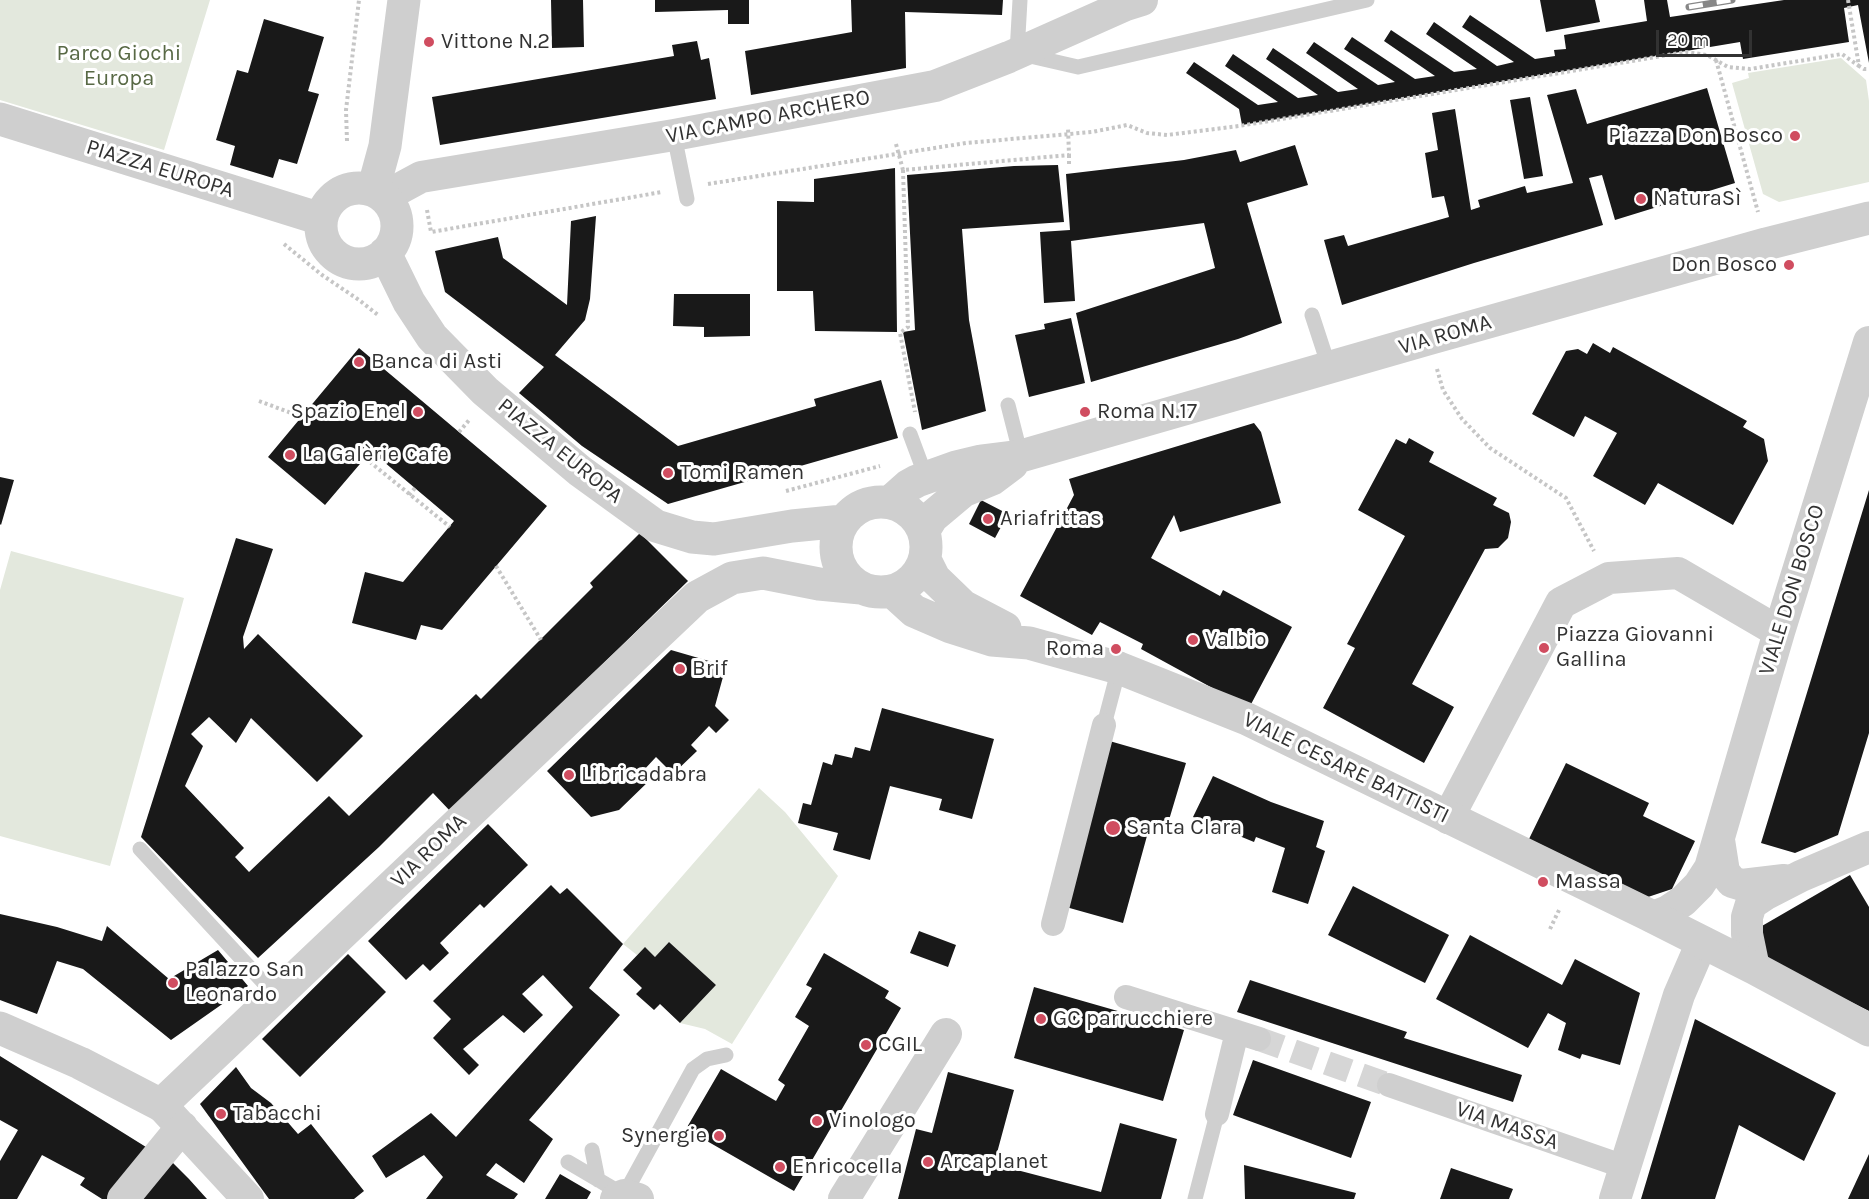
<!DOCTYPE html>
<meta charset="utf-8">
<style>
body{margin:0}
#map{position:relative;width:1869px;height:1199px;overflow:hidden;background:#fff;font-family:Karla,sans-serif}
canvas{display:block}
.scale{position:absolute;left:1656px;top:30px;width:96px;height:27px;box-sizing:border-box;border:3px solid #323232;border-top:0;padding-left:8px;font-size:18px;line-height:21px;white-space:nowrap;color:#323232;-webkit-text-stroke:4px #fff;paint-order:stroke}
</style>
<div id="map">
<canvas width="1869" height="1199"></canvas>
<div class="scale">20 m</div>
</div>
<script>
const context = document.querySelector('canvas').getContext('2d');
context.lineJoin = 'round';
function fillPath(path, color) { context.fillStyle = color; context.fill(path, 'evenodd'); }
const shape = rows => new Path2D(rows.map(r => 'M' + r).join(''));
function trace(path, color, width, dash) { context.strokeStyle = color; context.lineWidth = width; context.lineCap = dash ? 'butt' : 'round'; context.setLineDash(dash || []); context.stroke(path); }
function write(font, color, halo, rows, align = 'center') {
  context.font = font + ' Karla,sans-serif'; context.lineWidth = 6; context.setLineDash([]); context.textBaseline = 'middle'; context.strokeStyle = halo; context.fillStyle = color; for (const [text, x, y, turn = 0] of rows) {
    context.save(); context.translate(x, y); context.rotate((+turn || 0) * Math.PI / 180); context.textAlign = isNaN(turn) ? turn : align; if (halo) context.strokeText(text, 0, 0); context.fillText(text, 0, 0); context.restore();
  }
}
fillPath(shape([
 [0,0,210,0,164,150,0,100],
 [1841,58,1866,80,1869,101,1869,182,1779,202,1763,194,1732,83,1749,78,1748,73],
 [11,551,184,598,110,866,0,836,0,590],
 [759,788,785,812,838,876,732,1044,705,1029,680,1023,716,985,669,942,655,957,645,948,637,955,623,944]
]), '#e3e8dd');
fillPath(shape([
 [551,0,583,0,584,47,552,48],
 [655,0,749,0,749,24,728,24,728,10,655,12],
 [851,0,1003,0,1002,15,905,12,906,68,751,95,745,51,852,32],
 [1540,0,1595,0,1600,22,1546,32],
 [1644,0,1667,0,1670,17,1784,0,1869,0,1869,63,1858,5,1844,8,1849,42,1743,59,1740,42,1242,125,1239,109,1186,73,1194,62,1258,105,1278,102,1225,66,1233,54,1298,98,1318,95,1266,59,1273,48,1338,92,1358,89,1306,53,1314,42,1378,85,1395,82,1344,49,1352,37,1415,79,1435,76,1384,41,1391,30,1454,72,1477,69,1426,34,1434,22,1497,66,1514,62,1462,27,1470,15,1535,59,1555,56,1554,50,1566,49,1564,35,1647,21],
 [264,19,324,37,308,91,319,94,297,164,279,159,273,178,230,165,235,146,216,140,237,70,248,73],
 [697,41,701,60,709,58,716,99,440,145,432,97,674,56,672,45],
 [1707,88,1735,183,1615,220,1602,175,1589,178,1603,225,1474,263,1342,305,1324,240,1344,235,1348,246,1449,217,1444,196,1432,198,1425,153,1438,150,1432,113,1455,109,1471,210,1480,207,1478,200,1525,186,1527,193,1573,183,1547,95,1576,89,1587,124],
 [1530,97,1543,176,1524,179,1510,100],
 [1295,145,1308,185,1247,203,1282,323,1238,339,1091,382,1076,313,1215,268,1204,223,1071,241,1075,301,1044,303,1040,232,1070,230,1066,174,1184,160,1236,150,1240,162],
 [1058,165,1064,222,962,229,969,320,986,411,922,430,903,332,915,330,907,175,1014,166],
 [895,168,897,332,815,331,813,291,777,291,777,201,814,202,814,179],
 [596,216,590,299,585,320,555,355,678,446,816,406,814,399,881,380,898,438,668,504,582,446,519,393,544,367,445,292,435,251,498,237,503,258,567,305,571,221],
 [674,294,750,294,750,336,704,337,704,327,673,326],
 [1071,318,1085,383,1029,397,1015,335,1045,329,1044,324],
 [1593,343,1610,353,1613,347,1747,421,1743,427,1764,439,1768,461,1733,525,1658,483,1645,505,1593,476,1617,433,1585,416,1574,437,1532,414,1566,351,1578,349,1587,354],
 [359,348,547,506,442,630,421,625,416,640,352,623,365,572,403,582,454,521,371,451,325,505,268,457],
 [1254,423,1261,432,1281,503,1180,532,1174,515,1151,558,1220,596,1223,590,1292,627,1249,708,1141,649,1143,644,1100,622,1092,635,1020,596,1074,495,1069,479],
 [1409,438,1434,452,1429,462,1497,498,1493,505,1509,513,1511,522,1508,538,1498,548,1485,549,1412,684,1454,707,1424,763,1323,708,1355,648,1347,644,1405,536,1358,510,1396,439,1406,444],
 [0,477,14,480,1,525,0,524],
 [1869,490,1869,733,1838,835,1795,853,1761,843],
 [981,500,1008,514,995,538,969,524],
 [640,533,688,581,451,812,433,793,379,847,258,958,141,837,236,538,273,549,243,637,244,649,258,634,363,736,317,782,251,718,236,743,209,717,191,734,203,746,185,786,244,848,235,857,249,872,329,796,349,816,476,694,481,699,593,587,590,583],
 [671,650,726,666,715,706,729,720,716,733,709,726,691,745,697,751,673,774,656,757,643,771,651,779,619,810,591,817,547,771],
 [882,708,994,739,972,819,939,810,942,799,890,786,870,860,833,850,838,833,798,823,803,803,811,805,823,762,832,765,835,754,852,758,855,747,870,751],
 [1106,740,1186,763,1166,830,1150,825,1123,923,1066,907],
 [1566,763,1649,803,1643,816,1695,841,1672,889,1648,897,1529,839],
 [1213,776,1271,802,1324,821,1316,847,1325,851,1308,904,1272,892,1285,848,1256,837,1254,842,1193,817],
 [488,824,528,865,484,908,480,904,440,943,449,953,430,971,423,964,406,980,368,941],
 [1850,875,1869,907,1869,1011,1770,962,1755,930],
 [551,885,560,894,567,888,623,944,589,988,620,1015,529,1120,553,1139,524,1183,496,1163,486,1175,518,1194,514,1199,426,1199,443,1177,424,1155,386,1178,372,1156,431,1113,456,1137,573,1007,543,975,522,994,543,1015,524,1033,503,1015,463,1049,479,1065,469,1075,433,1038,451,1019,433,1001],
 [1353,886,1449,935,1425,983,1328,935],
 [0,914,57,927,102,941,107,926,169,979,218,950,248,986,171,1040,83,969,57,961,37,1014,0,1000],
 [919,931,956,945,948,967,910,953],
 [1470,935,1562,985,1575,959,1640,993,1620,1065,1582,1054,1580,1059,1558,1050,1566,1023,1548,1013,1528,1048,1436,999],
 [669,942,716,985,680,1023,660,1004,654,1010,636,994,642,988,623,970,645,947,655,957],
 [824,953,889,991,885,998,901,1008,794,1191,686,1129,721,1069,776,1101,785,1085,778,1080,809,1026,795,1017,812,988,806,985],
 [348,954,386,992,300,1077,262,1039],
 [1250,980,1407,1032,1404,1038,1522,1075,1513,1102,1237,1012],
 [1034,987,1184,1030,1163,1101,1014,1058],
 [1695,1019,1836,1093,1804,1161,1739,1125,1715,1199,1641,1199],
 [0,1056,154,1152,115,1199,102,1199,80,1185,85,1178,42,1155,17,1199,0,1199,0,1161,18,1130,0,1120],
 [1253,1060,1371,1102,1351,1158,1233,1115],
 [236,1067,251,1088,271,1103,298,1134,311,1124,364,1191,354,1199,269,1199,200,1104],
 [948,1072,1014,1090,994,1164,1101,1192,1120,1123,1177,1139,1161,1199,898,1199,916,1129,932,1133],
 [1869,1154,1869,1199,1848,1199],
 [170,1160,189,1179,207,1199,137,1199],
 [1244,1165,1356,1193,1354,1199,1245,1199],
 [1451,1168,1513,1189,1509,1199,1440,1199],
 [560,1174,591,1192,587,1199,545,1199]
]), '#191919');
trace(shape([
 [1259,1039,1389,1085]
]), '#d6d6d6', 24, [24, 12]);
trace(shape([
 [1848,0,1859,66,1864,69,1869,69],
 [1716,60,1758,212],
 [347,141,346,110,359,0],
 [896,144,903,170,1069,155,1068,128],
 [1069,155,1069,164],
 [903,170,908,327,900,333,915,412],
 [708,184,966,143,1092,132,1127,125,1147,133,1167,135,1239,126,1686,52,1707,55,1728,67,1750,69,1842,54,1859,66],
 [427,210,431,232,662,192],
 [284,244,322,275,359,300,378,315],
 [1437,369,1443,390,1462,419,1490,448,1566,498,1594,551],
 [259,401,302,417],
 [459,432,470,419],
 [365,458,450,527],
 [786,491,880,466],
 [409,495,415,488],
 [496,566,541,640],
 [1550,929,1560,908]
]), '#c6c6c6', 4, [3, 3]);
trace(shape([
 [1020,0,1017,53,1078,67,1367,0],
 [674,135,687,199],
 [1312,315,1329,367],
 [1008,405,1021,456],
 [910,434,926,477],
 [1104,725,1119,668],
 [140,849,276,996],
 [592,1150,598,1180],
 [568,1162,624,1195,693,1069,707,1059,726,1055],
 [1195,1199,1217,1114]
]), '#cfcfcf', 15);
trace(shape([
 [1053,924,1104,725],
 [1126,997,1259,1039],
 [1389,1085,1625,1167],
 [1217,1114,1237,1032]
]), '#cfcfcf', 24);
trace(shape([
 [384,197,421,177,674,135,935,86,1009,57,1126,5,1142,0],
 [1448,818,1561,603,1609,578,1678,573,1779,632],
 [1719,840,1724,872,1732,882,1742,885,1784,880],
 [1653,917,1668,911,1683,901,1699,885,1710,868,1779,632,1869,342],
 [1754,968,1747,934,1747,917,1751,904,1766,894,1801,876,1869,847],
 [161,1105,248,1199],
 [123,1199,182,1127],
 [616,1199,624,1195,638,1199],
 [844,1199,946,1034],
 [1615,1199,1679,995,1702,942]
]), '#cfcfcf', 32);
trace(shape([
 [0,119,321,219],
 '321 226a38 38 0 1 1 76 0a38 38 0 1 1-76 0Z',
 [373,190,385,146,404,0],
 [385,253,409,302,432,337,485,391,580,471,656,526,692,537,714,539,792,526,843,521],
 '836 547a45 45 0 1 1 90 0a45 45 0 1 1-90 0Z',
 [890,502,908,486,917,481,956,467,981,461,1021,456,1428,339,1766,244,1869,218],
 [924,530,932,517,963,491,992,479,1012,464],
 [925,560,934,578,963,606,1005,628],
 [892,591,914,611,951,627,992,640,1029,643,1119,668,1247,719,1647,914,1754,968,1869,1030],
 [0,1028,80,1063,161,1105,697,597,732,578,763,573,819,584,861,588]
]), '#cfcfcf', 33);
const rail = shape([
 [1689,7,1732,0]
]);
trace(rail, '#878787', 7);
trace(rail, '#fff', 4.5, [14]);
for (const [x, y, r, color] of [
 [429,42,6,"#d04d60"],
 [1795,136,6,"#d04d60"],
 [1641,199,6,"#d04d60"],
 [1789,265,6,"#d04d60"],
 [359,362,6,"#d04d60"],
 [418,412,6,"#d04d60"],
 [1085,412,6,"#d04d60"],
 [290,455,6,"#d04d60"],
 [668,473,6,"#d04d60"],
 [988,519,6,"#d04d60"],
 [1193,640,6,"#d04d60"],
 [1544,648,6,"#d04d60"],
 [1116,649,6,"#d04d60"],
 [680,669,6,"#d04d60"],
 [569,775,6,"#d04d60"],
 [1113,828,8,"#d04d60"],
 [1543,882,6,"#d04d60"],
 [173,983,6,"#d04d60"],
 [1041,1019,6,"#d04d60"],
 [866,1045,6,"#d04d60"],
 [221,1114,6,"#d04d60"],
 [817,1121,6,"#d04d60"],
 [719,1136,6,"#d04d60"],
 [928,1162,6,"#d04d60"],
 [780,1167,6,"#d04d60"]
]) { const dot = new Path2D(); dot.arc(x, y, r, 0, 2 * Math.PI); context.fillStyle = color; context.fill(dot); trace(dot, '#fff', 2); }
write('22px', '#323232', '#fff', [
 ["Vittone N.2",441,42],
 ["Piazza Don Bosco",1783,136,"right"],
 ["NaturaSì",1653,199],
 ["Don Bosco",1777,265,"right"],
 ["Banca di Asti",371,362],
 ["Spazio Enel",406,412,"right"],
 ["Roma N.17",1097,412],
 ["La Galèrie Cafe",302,455],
 ["Tomi Ramen",680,473],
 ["Ariafrittas",1000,519],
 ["Piazza Giovanni",1556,635],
 ["Gallina",1556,660],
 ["Valbio",1205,640],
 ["Roma",1104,649,"right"],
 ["Brif",692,669],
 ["Libricadabra",581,775],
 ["Santa Clara",1126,828],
 ["Massa",1555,882],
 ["Palazzo San",185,970],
 ["Leonardo",185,995],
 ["GC parrucchiere",1053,1019],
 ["CGIL",878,1045],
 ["Tabacchi",233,1114],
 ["Vinologo",829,1121],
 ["Synergie",707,1136,"right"],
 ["Arcaplanet",940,1162],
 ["Enricocella",792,1167]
], 'left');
write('22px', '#586945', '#fff', [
 ["Parco Giochi",119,54],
 ["Europa",119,79]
]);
write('22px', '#323232', '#fff', [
 ["VIA CAMPO ARCHERO",768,117,-11],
 ["PIAZZA EUROPA",160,169,17],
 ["VIA ROMA",1445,335,-16],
 ["PIAZZA EUROPA",560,451,39],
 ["VIALE DON BOSCO",1792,590,-73],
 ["VIALE CESARE BATTISTI",1346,768,26],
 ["VIA ROMA",429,851,-44],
 ["VIA MASSA",1507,1126,19]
]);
</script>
